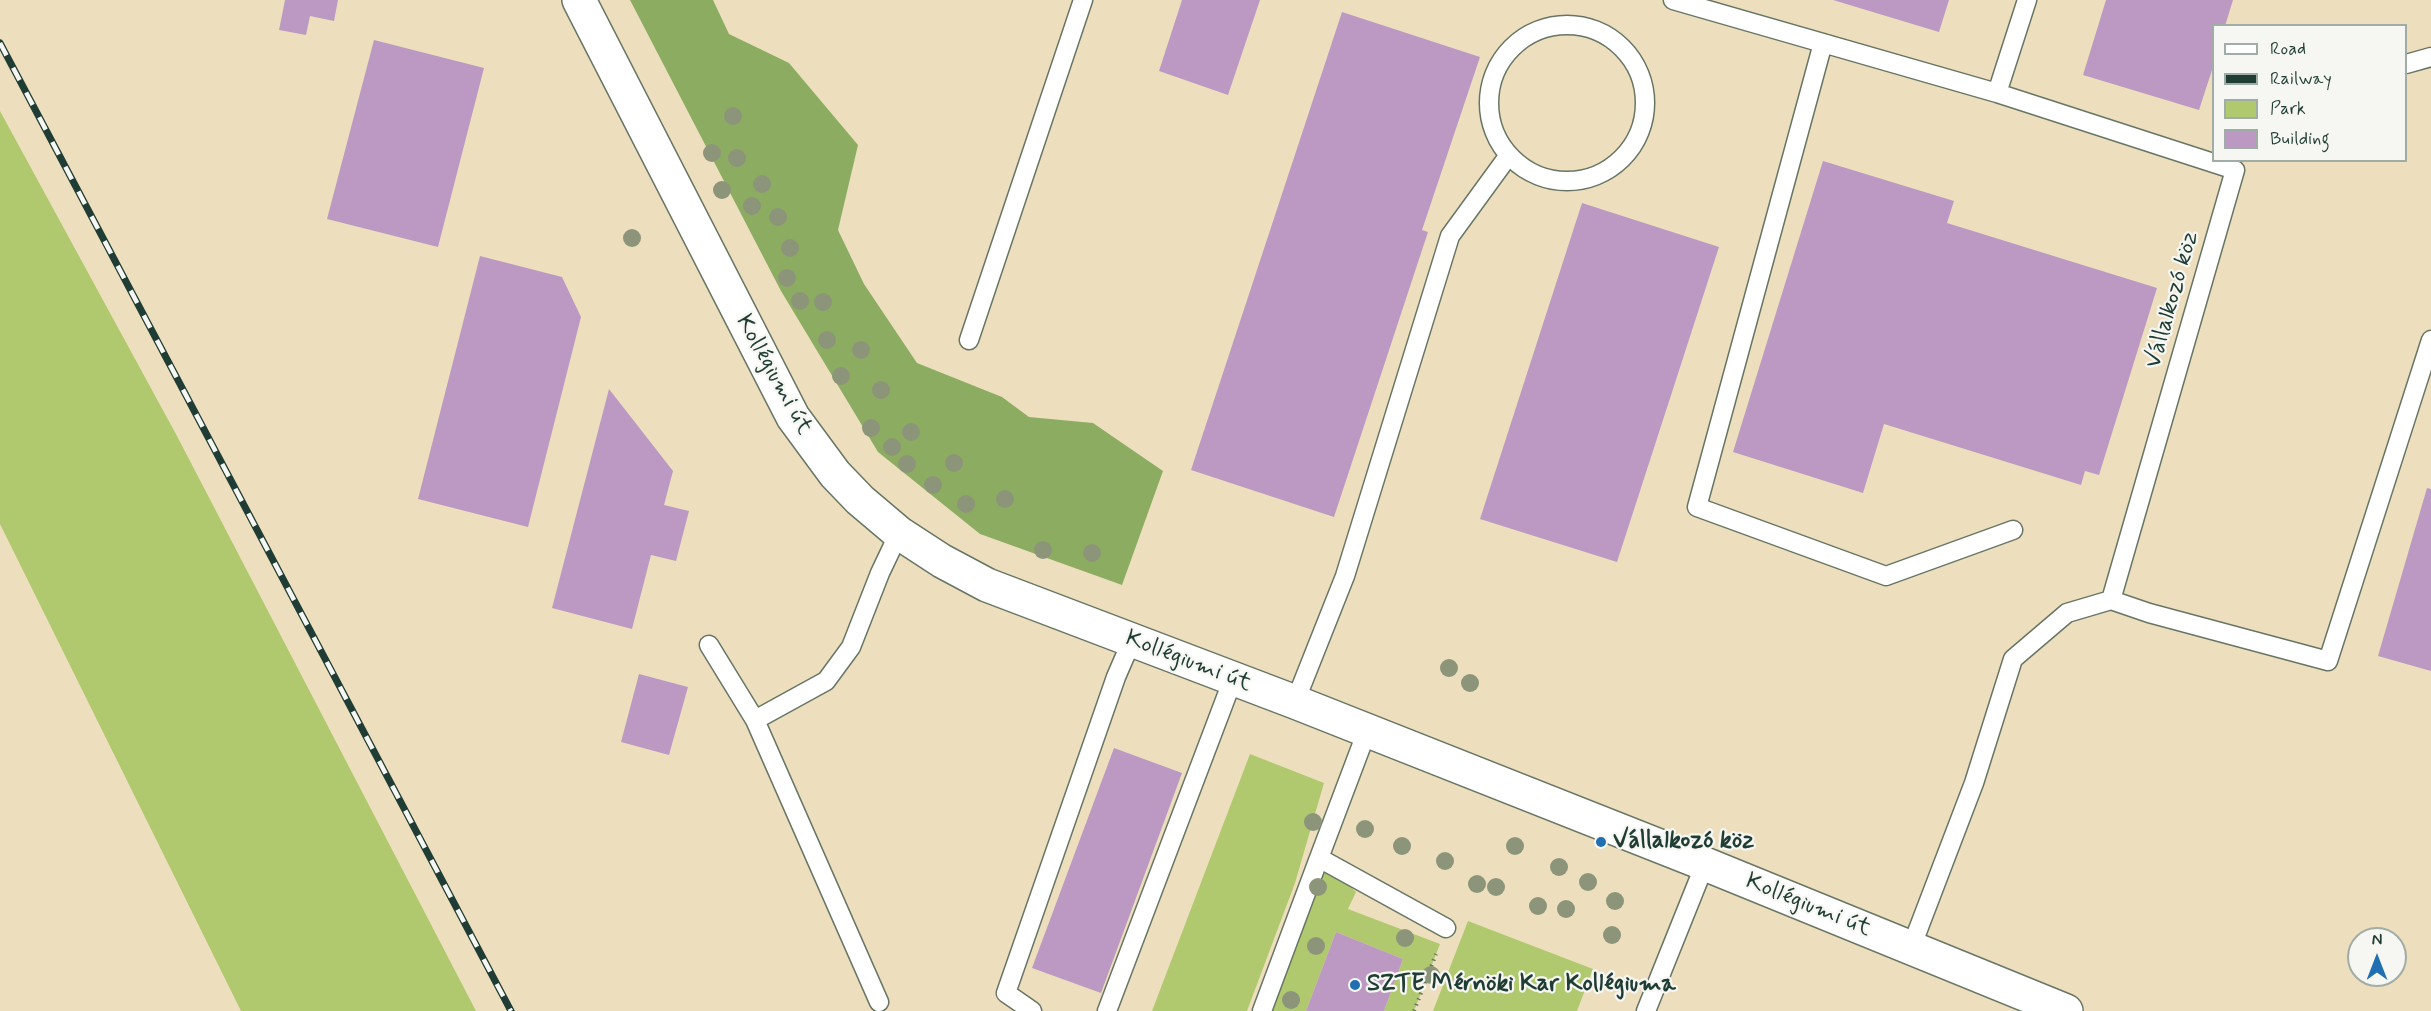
<!DOCTYPE html>
<meta charset="utf-8">
<style>
body{margin:0}
#map{position:relative;width:2431px;height:1011px;overflow:hidden;background:#eddfbe;font-family:Mynerve,sans-serif}
canvas{display:block}
.legend{position:absolute;left:2212px;top:24px;width:195px;height:138px;box-sizing:border-box;background:#f6f6f2;border:2px solid #a0aca6;margin:0;padding:8px 10px;list-style:none;font-size:18px;color:#1f3d34}
.legend li{display:flex;align-items:center;gap:12px;height:30px}
.legend b{width:30px;border:2px solid #a0aca6}
.north{position:absolute;left:2347px;top:927px;width:60px;height:60px;box-sizing:border-box;background:#f6f6f2;border:2px solid #a0aca6;border-radius:50%;rotate:0deg;font-size:16px;font-weight:700;line-height:24px;text-align:center;color:#1f3d34}
.north::after{content:'';display:block;margin:auto;width:21px;height:27px;background:#1f6fb2;clip-path:polygon(50% 0,100% 100%,50% 72%,0 100%)}
</style>
<div id="map">
<canvas width="2431" height="1011"></canvas>
<ul class="legend">
<li><b style="height:8px;background:#fff"></b>Road</li>
<li><b style="height:8px;background:#1f3d34"></b>Railway</li>
<li><b style="height:16px;background:#b1c96e"></b>Park</li>
<li><b style="height:16px;background:#bc99c2"></b>Building</li>
</ul>
<div class="north">N</div>
</div>
<script>
const context = document.querySelector('canvas').getContext('2d');
context.lineJoin = 'round';
function fillPath(path, color) { context.fillStyle = color; context.fill(path, 'evenodd'); }
const shape = rows => new Path2D(rows.map(r => 'M' + r).join(''));
function trace(path, color, width, dash) { context.strokeStyle = color; context.lineWidth = width; context.lineCap = dash ? 'butt' : 'round'; context.setLineDash(dash || []); context.stroke(path); }
function write(font, color, halo, rows, align = 'center') {
  context.font = font + ' Mynerve,sans-serif'; context.lineWidth = 4.5; context.setLineDash([]); context.textBaseline = 'middle'; context.strokeStyle = halo; context.fillStyle = color; for (const [text, x, y, turn = 0] of rows) {
    context.save(); context.translate(x, y); context.rotate((+turn || 0) * Math.PI / 180); context.textAlign = isNaN(turn) ? turn : align; if (halo) context.strokeText(text, 0, 0); context.fillText(text, 0, 0); context.restore();
  }
}
fillPath(shape([
 [0,111,177,436,476,1011,241,1011,0,524],
 [1250,754,1324,783,1295,883,1247,1011,1152,1011],
 [1319,858,1356,892,1348,909,1440,944,1414,1011,1384,1011,1403,959,1336,932,1306,1011,1262,1011],
 [1468,921,1593,969,1577,1011,1433,1011]
]), '#b1c96e');
fillPath(shape([
 [630,0,713,0,729,34,789,63,858,145,838,230,864,284,917,363,1002,397,1029,417,1093,423,1163,471,1122,585,980,534,878,452,781,291]
]), '#8cad61');
fillPath(shape([
 [285,0,338,0,334,21,310,16,306,35,279,30],
 [1182,0,1260,0,1228,95,1159,71],
 [1833,0,1949,0,1939,32],
 [2106,0,2233,0,2225,26,2214,26,2214,64,2199,110,2083,75],
 [1342,12,1480,57,1422,230,1428,232,1334,517,1191,470],
 [374,40,484,68,438,247,327,219],
 [1823,161,1954,201,1947,223,2157,288,2099,475,2085,471,2081,485,1884,424,1863,493,1733,452],
 [1582,203,1719,247,1617,562,1480,519],
 [480,256,562,277,581,317,528,527,418,499],
 [609,389,673,471,664,505,689,511,676,561,651,555,632,629,552,608],
 [2427,488,2431,489,2431,671,2378,656],
 [639,674,688,687,669,755,621,742],
 [1114,748,1182,773,1101,993,1032,968],
 [1336,932,1403,959,1384,1011,1306,1011]
]), '#bc99c2');
const service = shape([
 [1673,0,1997,93,2235,170,2111,600,2067,613,2013,659,1974,783,1911,948],
 '1489 103a78 78 0 1 1 156 0a78 78 0 1 1-156 0Z',
 [1823,43,1697,507,1886,576,2013,530],
 [2406,64,2431,57],
 [1997,93,2027,0],
 [969,340,1083,0],
 [2111,600,2149,613,2328,661,2431,340],
 [709,645,755,720,879,1002],
 [1295,702,1345,576,1450,236,1509,155],
 [755,720,826,681,851,647,880,573,899,533],
 [1367,731,1319,858,1446,928],
 [1032,1011,1006,993,1116,677,1132,640],
 [1107,1011,1233,679],
 [1262,1011,1319,858],
 [1646,1011,1705,864]
]);
const tertiary = shape([
 [579,0,793,417,835,474,860,500,899,533,942,561,987,585,1295,702,1705,864,2066,1011]
]);
trace(service, '#677664', 21);
trace(tertiary, '#677664', 36);
trace(shape([
 [1414,1011,1436,954]
]), '#677664', 4, [1.5, 4.5]);
trace(service, '#fff', 18);
trace(tertiary, '#fff', 33);
const rail = shape([
 [0,43,511,1011]
]);
trace(rail, '#1f3d34', 7);
trace(rail, '#f6f6f2', 4.5, [14]);
context.fillStyle = '#8c9579';
for (const [x, y] of [
 [733,116],
 [712,153],
 [737,158],
 [762,184],
 [722,190],
 [752,206],
 [778,217],
 [632,238],
 [790,248],
 [787,278],
 [800,301],
 [823,302],
 [827,340],
 [861,350],
 [841,376],
 [881,390],
 [871,428],
 [911,432],
 [892,447],
 [954,463],
 [907,464],
 [933,485],
 [1005,499],
 [966,504],
 [1043,550],
 [1092,553],
 [1449,668],
 [1470,683],
 [1313,822],
 [1365,829],
 [1402,846],
 [1515,846],
 [1445,861],
 [1559,867],
 [1588,882],
 [1477,884],
 [1318,887],
 [1496,887],
 [1615,901],
 [1538,906],
 [1566,909],
 [1612,935],
 [1405,938],
 [1316,946],
 [1431,975],
 [1291,1000]
]) { context.beginPath(); context.arc(x, y, 9, 0, 2 * Math.PI); context.fill(); }
for (const [x, y, r, color] of [
 [1601,842,6,"#1f6fb2"],
 [1355,985,6,"#1f6fb2"]
]) { const dot = new Path2D(); dot.arc(x, y, r, 0, 2 * Math.PI); context.fillStyle = color; context.fill(dot); trace(dot, '#f6f6f2', 2); }
write('24px', '#1f3d34', '#f6f6f2', [
 ["Vállalkozó köz",2173,300,-74],
 ["Kollégiumi út",773,375,61],
 ["Kollégiumi út",1188,662,21],
 ["Kollégiumi út",1808,906,22]
]);
write('bold 24px', '#1f3d34', '#f6f6f2', [
 ["Vállalkozó köz",1613,842],
 ["SZTE Mérnöki Kar Kollégiuma",1367,985]
], 'left');
</script>
